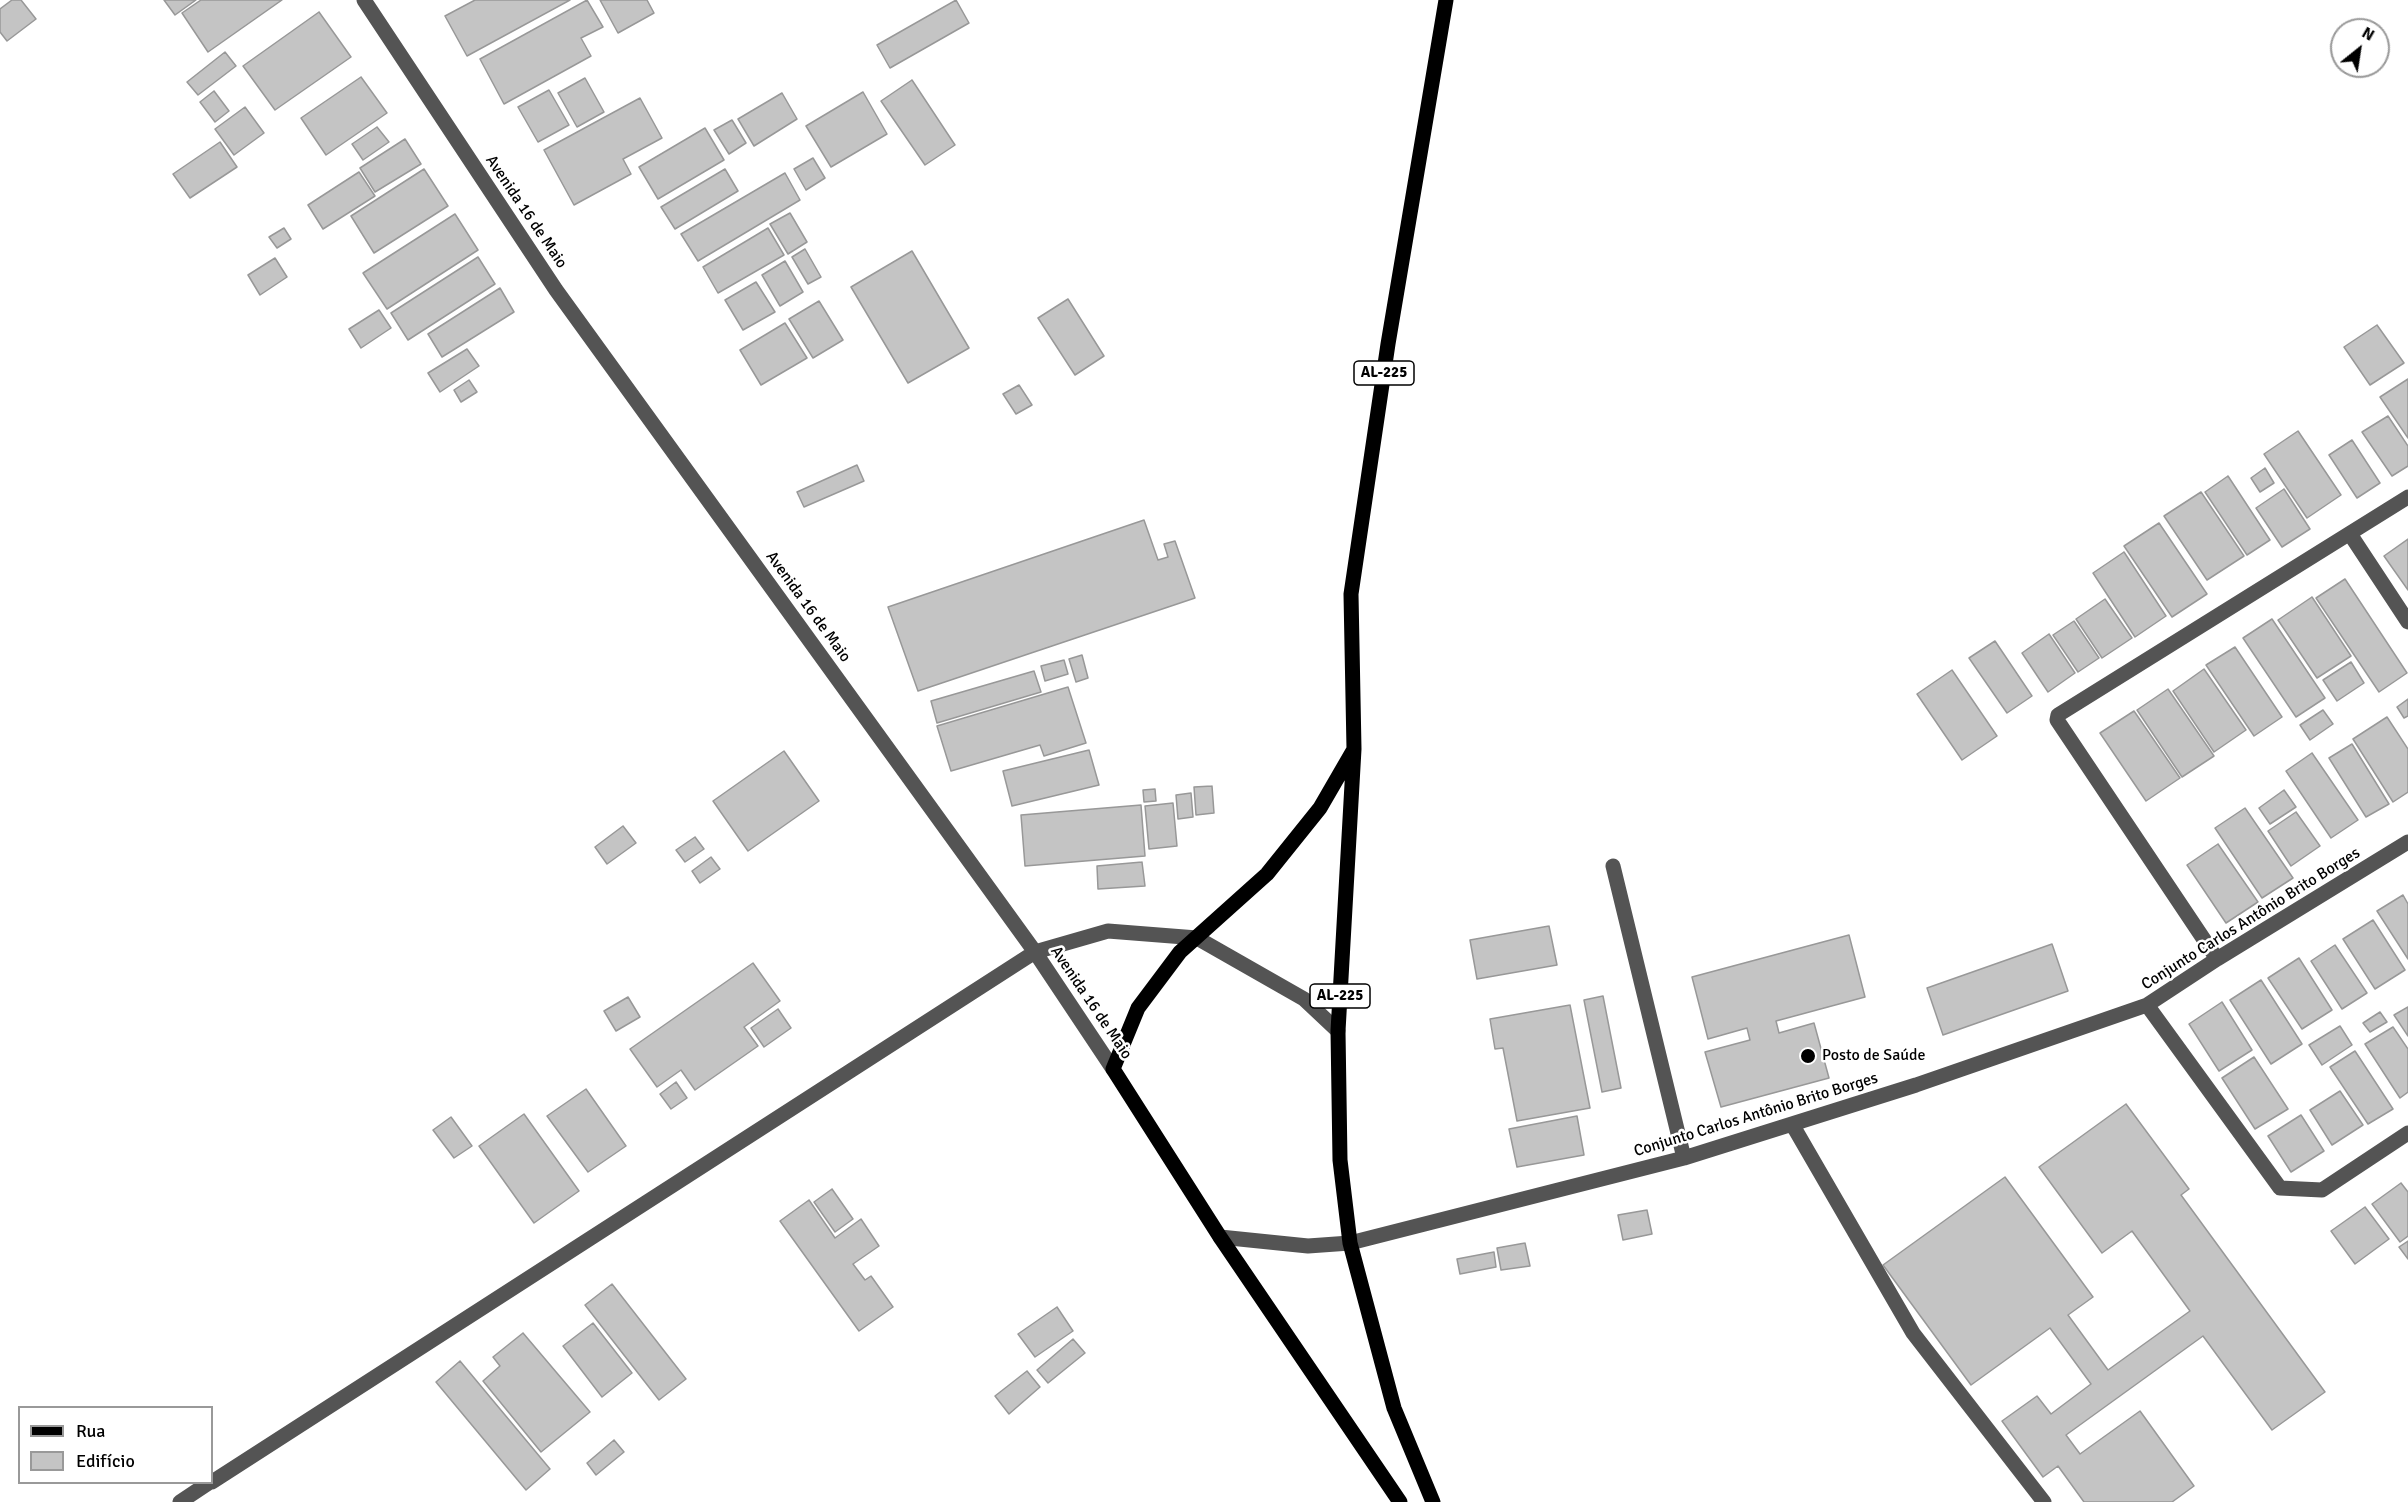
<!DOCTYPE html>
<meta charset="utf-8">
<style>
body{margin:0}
#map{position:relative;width:2408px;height:1502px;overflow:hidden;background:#fff;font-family:Signika,sans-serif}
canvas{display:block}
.legend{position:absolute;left:18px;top:1406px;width:195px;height:78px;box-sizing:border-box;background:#fff;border:2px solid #999;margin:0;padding:8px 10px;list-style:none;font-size:18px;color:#000}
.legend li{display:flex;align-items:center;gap:12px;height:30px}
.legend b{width:30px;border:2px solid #999}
.north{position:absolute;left:2330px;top:18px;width:60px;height:60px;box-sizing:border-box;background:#fff;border:2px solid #999;border-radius:50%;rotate:30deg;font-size:16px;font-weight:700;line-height:24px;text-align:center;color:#000}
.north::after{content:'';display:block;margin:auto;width:21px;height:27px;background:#000;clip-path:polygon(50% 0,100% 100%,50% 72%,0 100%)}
</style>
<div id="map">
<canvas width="2408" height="1502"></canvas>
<ul class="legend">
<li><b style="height:8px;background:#000"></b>Rua</li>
<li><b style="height:16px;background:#c4c4c4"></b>Edifício</li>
</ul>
<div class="north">N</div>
</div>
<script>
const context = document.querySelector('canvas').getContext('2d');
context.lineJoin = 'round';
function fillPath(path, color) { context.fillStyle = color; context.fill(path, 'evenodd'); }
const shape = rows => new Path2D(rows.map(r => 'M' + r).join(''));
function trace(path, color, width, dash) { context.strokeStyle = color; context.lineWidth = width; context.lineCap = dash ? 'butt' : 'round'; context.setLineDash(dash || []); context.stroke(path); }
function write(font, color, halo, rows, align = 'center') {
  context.font = font + ' Signika,sans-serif'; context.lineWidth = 5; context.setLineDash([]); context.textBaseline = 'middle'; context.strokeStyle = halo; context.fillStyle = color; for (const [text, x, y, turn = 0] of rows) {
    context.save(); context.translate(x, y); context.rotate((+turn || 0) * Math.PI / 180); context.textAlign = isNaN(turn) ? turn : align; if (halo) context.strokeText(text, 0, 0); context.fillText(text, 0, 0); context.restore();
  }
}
const building = shape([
 [12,0,21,0,36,19,7,41,0,32,0,9,12,0],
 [164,0,196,0,175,15,164,0],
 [201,0,282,0,208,52,182,13,201,0],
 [475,0,570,0,467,56,445,16,475,0],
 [587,0,603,27,581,38,591,56,504,104,480,59,587,0],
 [600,0,647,0,654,13,618,33,600,0],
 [956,0,969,23,890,68,877,45,956,0],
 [319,12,351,57,275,110,243,66,319,12],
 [225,52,236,66,198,95,187,82,225,52],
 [361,77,387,113,326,155,301,118,361,77],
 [585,78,604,112,577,127,558,93,585,78],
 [912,80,955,145,925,165,881,101,912,80],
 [549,90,569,125,538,142,518,107,549,90],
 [214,91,229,111,215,122,200,102,214,91],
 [863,92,887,134,831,167,806,126,863,92],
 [782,93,797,119,754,146,738,119,782,93],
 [640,98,662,138,623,159,631,174,574,205,544,150,640,98],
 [245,107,264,133,234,155,215,129,245,107],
 [732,120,746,143,729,154,714,130,732,120],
 [377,127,389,142,363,160,352,144,377,127],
 [705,128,724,160,658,199,639,167,705,128],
 [405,139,421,164,375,192,360,168,405,139],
 [220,142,237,167,190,198,173,174,220,142],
 [813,158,825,178,806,190,794,169,813,158],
 [424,169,448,206,374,253,351,216,424,169],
 [725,169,738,191,675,229,661,207,725,169],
 [359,172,375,196,323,229,308,205,359,172],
 [785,173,800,200,698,261,681,234,785,173],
 [790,213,807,242,788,254,770,224,790,213],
 [455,214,478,250,387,309,363,273,455,214],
 [284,228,291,239,277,248,269,237,284,228],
 [768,228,784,255,718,293,703,267,768,228],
 [805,249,821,277,808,284,792,257,805,249],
 [912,251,969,348,908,383,851,287,912,251],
 [478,257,495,284,408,340,391,313,478,257],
 [275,258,287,277,260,295,248,275,275,258],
 [785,261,803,292,780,306,762,275,785,261],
 [756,282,775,312,743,330,725,300,756,282],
 [500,288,514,312,442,357,428,334,500,288],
 [1068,299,1104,356,1075,375,1038,318,1068,299],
 [819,301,843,340,813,358,789,319,819,301],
 [379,310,391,328,361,348,349,329,379,310],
 [785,323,807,358,761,385,740,350,785,323],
 [2377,325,2404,363,2370,385,2344,347,2377,325],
 [467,349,479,366,440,392,428,373,467,349],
 [2408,379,2408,438,2380,397,2408,379],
 [469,380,477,392,461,402,454,390,469,380],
 [1019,385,1032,405,1016,414,1003,394,1019,385],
 [2388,416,2408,446,2408,466,2392,476,2362,432,2388,416],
 [2298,431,2341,495,2307,518,2264,454,2298,431],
 [2352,440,2380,483,2357,498,2329,455,2352,440],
 [857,465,864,481,804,507,797,492,857,465],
 [2265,468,2274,483,2260,492,2251,478,2265,468],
 [2228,476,2270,540,2247,555,2205,492,2228,476],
 [2284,489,2310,529,2282,547,2256,508,2284,489],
 [2201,492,2244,556,2207,580,2164,516,2201,492],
 [1144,520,1158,560,1168,557,1164,544,1175,541,1195,598,918,691,888,607,1144,520],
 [2159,523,2207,594,2172,617,2124,546,2159,523],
 [2408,539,2408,590,2384,556,2408,539],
 [2124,552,2166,616,2135,637,2093,573,2124,552],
 [2345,579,2407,673,2379,692,2316,598,2345,579],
 [2312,597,2351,656,2317,678,2278,620,2312,597],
 [2105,599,2132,638,2102,658,2076,619,2105,599],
 [2272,619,2325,698,2296,717,2243,638,2272,619],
 [2074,621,2099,658,2078,672,2053,635,2074,621],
 [2049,634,2075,673,2048,692,2022,653,2049,634],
 [1995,641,2032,696,2007,713,1969,658,1995,641],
 [2235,647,2282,717,2254,736,2206,665,2235,647],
 [1082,655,1088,678,1076,682,1069,659,1082,655],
 [1064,660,1068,674,1045,681,1041,666,1064,660],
 [2351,662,2364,683,2337,701,2323,680,2351,662],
 [2204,669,2246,730,2214,752,2173,691,2204,669],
 [1952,670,1997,736,1962,760,1917,694,1952,670],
 [1034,671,1041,692,937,723,931,701,1034,671],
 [1068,687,1086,743,1044,756,1040,745,951,771,937,726,1068,687],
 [2168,689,2214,756,2182,777,2137,710,2168,689],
 [2408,699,2408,716,2404,718,2397,707,2408,699],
 [2323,710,2333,724,2310,740,2300,725,2323,710],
 [2134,711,2180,778,2146,801,2100,733,2134,711],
 [2387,717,2408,749,2408,792,2393,802,2353,739,2387,717],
 [2352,744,2389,804,2366,817,2329,758,2352,744],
 [1089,750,1099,785,1012,806,1003,771,1089,750],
 [784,751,819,801,748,851,713,801,784,751],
 [2312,753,2358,820,2331,838,2286,771,2312,753],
 [1212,786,1214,813,1196,815,1194,787,1212,786],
 [1155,789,1156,801,1144,802,1143,790,1155,789],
 [2284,790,2296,807,2270,824,2259,808,2284,790],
 [1191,793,1193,817,1178,819,1176,795,1191,793],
 [1173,803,1177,846,1149,849,1145,806,1173,803],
 [1141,805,1145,856,1025,866,1021,815,1141,805],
 [2245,808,2293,878,2262,898,2215,828,2245,808],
 [2296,812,2320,846,2291,866,2268,831,2296,812],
 [623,826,636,843,607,864,595,847,623,826],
 [695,837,704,849,685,862,676,850,695,837],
 [2218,844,2258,902,2226,923,2187,865,2218,844],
 [711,857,720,869,700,883,692,871,711,857],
 [1142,862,1145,886,1098,889,1097,866,1142,862],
 [2403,895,2408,904,2408,959,2377,911,2403,895],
 [2373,920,2405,970,2375,989,2343,939,2373,920],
 [1549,926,1557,965,1477,979,1470,940,1549,926],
 [1849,935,1865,997,1776,1021,1779,1033,1814,1023,1829,1078,1721,1107,1705,1052,1750,1040,1747,1028,1708,1039,1692,977,1849,935],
 [2052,944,2068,991,1943,1035,1927,988,2052,944],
 [2335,945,2367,993,2342,1009,2311,961,2335,945],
 [2299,958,2332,1010,2302,1029,2268,978,2299,958],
 [753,963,780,1001,744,1027,758,1046,695,1090,681,1070,657,1087,630,1049,753,963],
 [2261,980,2302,1044,2271,1064,2230,1000,2261,980],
 [1603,996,1621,1088,1602,1092,1584,1000,1603,996],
 [628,997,640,1017,616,1031,604,1011,628,997],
 [2222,1002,2252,1050,2219,1071,2189,1024,2222,1002],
 [1570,1005,1590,1108,1517,1121,1503,1048,1495,1049,1490,1019,1570,1005],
 [2408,1007,2408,1036,2394,1015,2408,1007],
 [778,1009,791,1028,764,1047,751,1028,778,1009],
 [2380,1012,2387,1022,2370,1032,2363,1023,2380,1012],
 [2340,1026,2352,1045,2322,1065,2309,1045,2340,1026],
 [2393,1027,2408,1049,2408,1092,2400,1098,2365,1044,2393,1027],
 [2355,1051,2393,1109,2368,1124,2330,1067,2355,1051],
 [2254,1057,2288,1109,2255,1129,2222,1078,2254,1057],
 [676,1082,687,1098,671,1109,660,1094,676,1082],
 [586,1089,626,1146,588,1172,547,1116,586,1089],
 [2340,1091,2363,1125,2332,1145,2310,1110,2340,1091],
 [2126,1104,2189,1189,2181,1195,2325,1392,2272,1430,2203,1336,2066,1435,2080,1454,2140,1411,2194,1486,2172,1502,2084,1502,2058,1466,2043,1477,2002,1421,2037,1396,2051,1414,2091,1384,2050,1328,1971,1385,1883,1265,2005,1177,2093,1297,2068,1315,2108,1370,2190,1311,2132,1231,2102,1253,2039,1167,2126,1104],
 [524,1114,579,1191,534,1223,479,1146,524,1114],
 [2301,1115,2324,1151,2291,1172,2268,1136,2301,1115],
 [1577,1116,1584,1155,1517,1167,1509,1129,1577,1116],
 [451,1117,472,1146,454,1158,433,1130,451,1117],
 [2401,1183,2408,1192,2408,1236,2400,1242,2372,1204,2401,1183],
 [832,1189,853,1219,835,1232,814,1202,832,1189],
 [809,1200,835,1238,861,1219,879,1246,853,1264,865,1280,871,1276,893,1307,859,1331,780,1221,809,1200],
 [2365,1207,2389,1239,2355,1264,2331,1231,2365,1207],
 [1647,1210,1652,1234,1623,1240,1618,1215,1647,1210],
 [2408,1241,2408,1259,2399,1247,2408,1241],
 [1525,1243,1530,1266,1501,1270,1497,1248,1525,1243],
 [1494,1252,1496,1267,1460,1274,1457,1259,1494,1252],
 [612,1284,686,1379,659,1400,585,1305,612,1284],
 [1057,1307,1073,1331,1035,1357,1018,1334,1057,1307],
 [593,1323,632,1373,602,1397,563,1346,593,1323],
 [523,1333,590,1412,541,1452,483,1381,500,1366,493,1357,523,1333],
 [1073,1339,1085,1353,1048,1383,1037,1370,1073,1339],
 [460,1361,550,1469,526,1490,436,1382,460,1361],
 [1027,1371,1040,1387,1009,1414,995,1396,1027,1371],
 [614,1440,624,1452,596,1475,587,1463,614,1440]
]);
fillPath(building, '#c4c4c4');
trace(building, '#989898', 1.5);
trace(shape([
 [364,0,556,290,1035,952,1113,1069],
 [2350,534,2408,622],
 [1613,866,1684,1158],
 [2217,959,2057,720,2058,715,2408,497],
 [2147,1005,2280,1188,2322,1190,2408,1133],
 [1792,1124,1913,1333,2044,1502],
 [1220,1237,1308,1246,1350,1243,1684,1158,1916,1085,2147,1005,2217,959,2408,842],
 [212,1482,1035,952,1108,931,1197,938,1304,999,1338,1031],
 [180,1502,210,1482]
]), '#545454', 15);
trace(shape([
 [1353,751,1320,808,1267,874,1180,952,1138,1008,1113,1069,1220,1237,1400,1502],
 [1433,1502,1394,1408,1350,1243,1340,1160,1338,1031,1354,749,1351,594,1388,344,1446,0]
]), '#000', 15);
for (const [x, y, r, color] of [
 [1808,1056,8,"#000"]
]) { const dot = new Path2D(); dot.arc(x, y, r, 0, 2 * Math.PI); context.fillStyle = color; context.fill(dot); trace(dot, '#fff', 2); }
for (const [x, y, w] of [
 [1384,373,60],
 [1340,996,60]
]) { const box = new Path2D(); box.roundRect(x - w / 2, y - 12, w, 24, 4.5); context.fillStyle = '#fff'; context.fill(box); trace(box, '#000', 1.5); }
write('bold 15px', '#000', null, [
 ["AL-225",1384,373],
 ["AL-225",1340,996]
]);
write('16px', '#000', '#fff', [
 ["Avenida 16 de Maio",526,212,56],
 ["Avenida 16 de Maio",808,607,54],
 ["Conjunto Carlos Antônio Brito Borges",2251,919,-32],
 ["Avenida 16 de Maio",1091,1003,56],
 ["Conjunto Carlos Antônio Brito Borges",1756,1115,-17]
]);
write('16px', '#000', '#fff', [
 ["Posto de Saúde",1822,1056]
], 'left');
</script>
